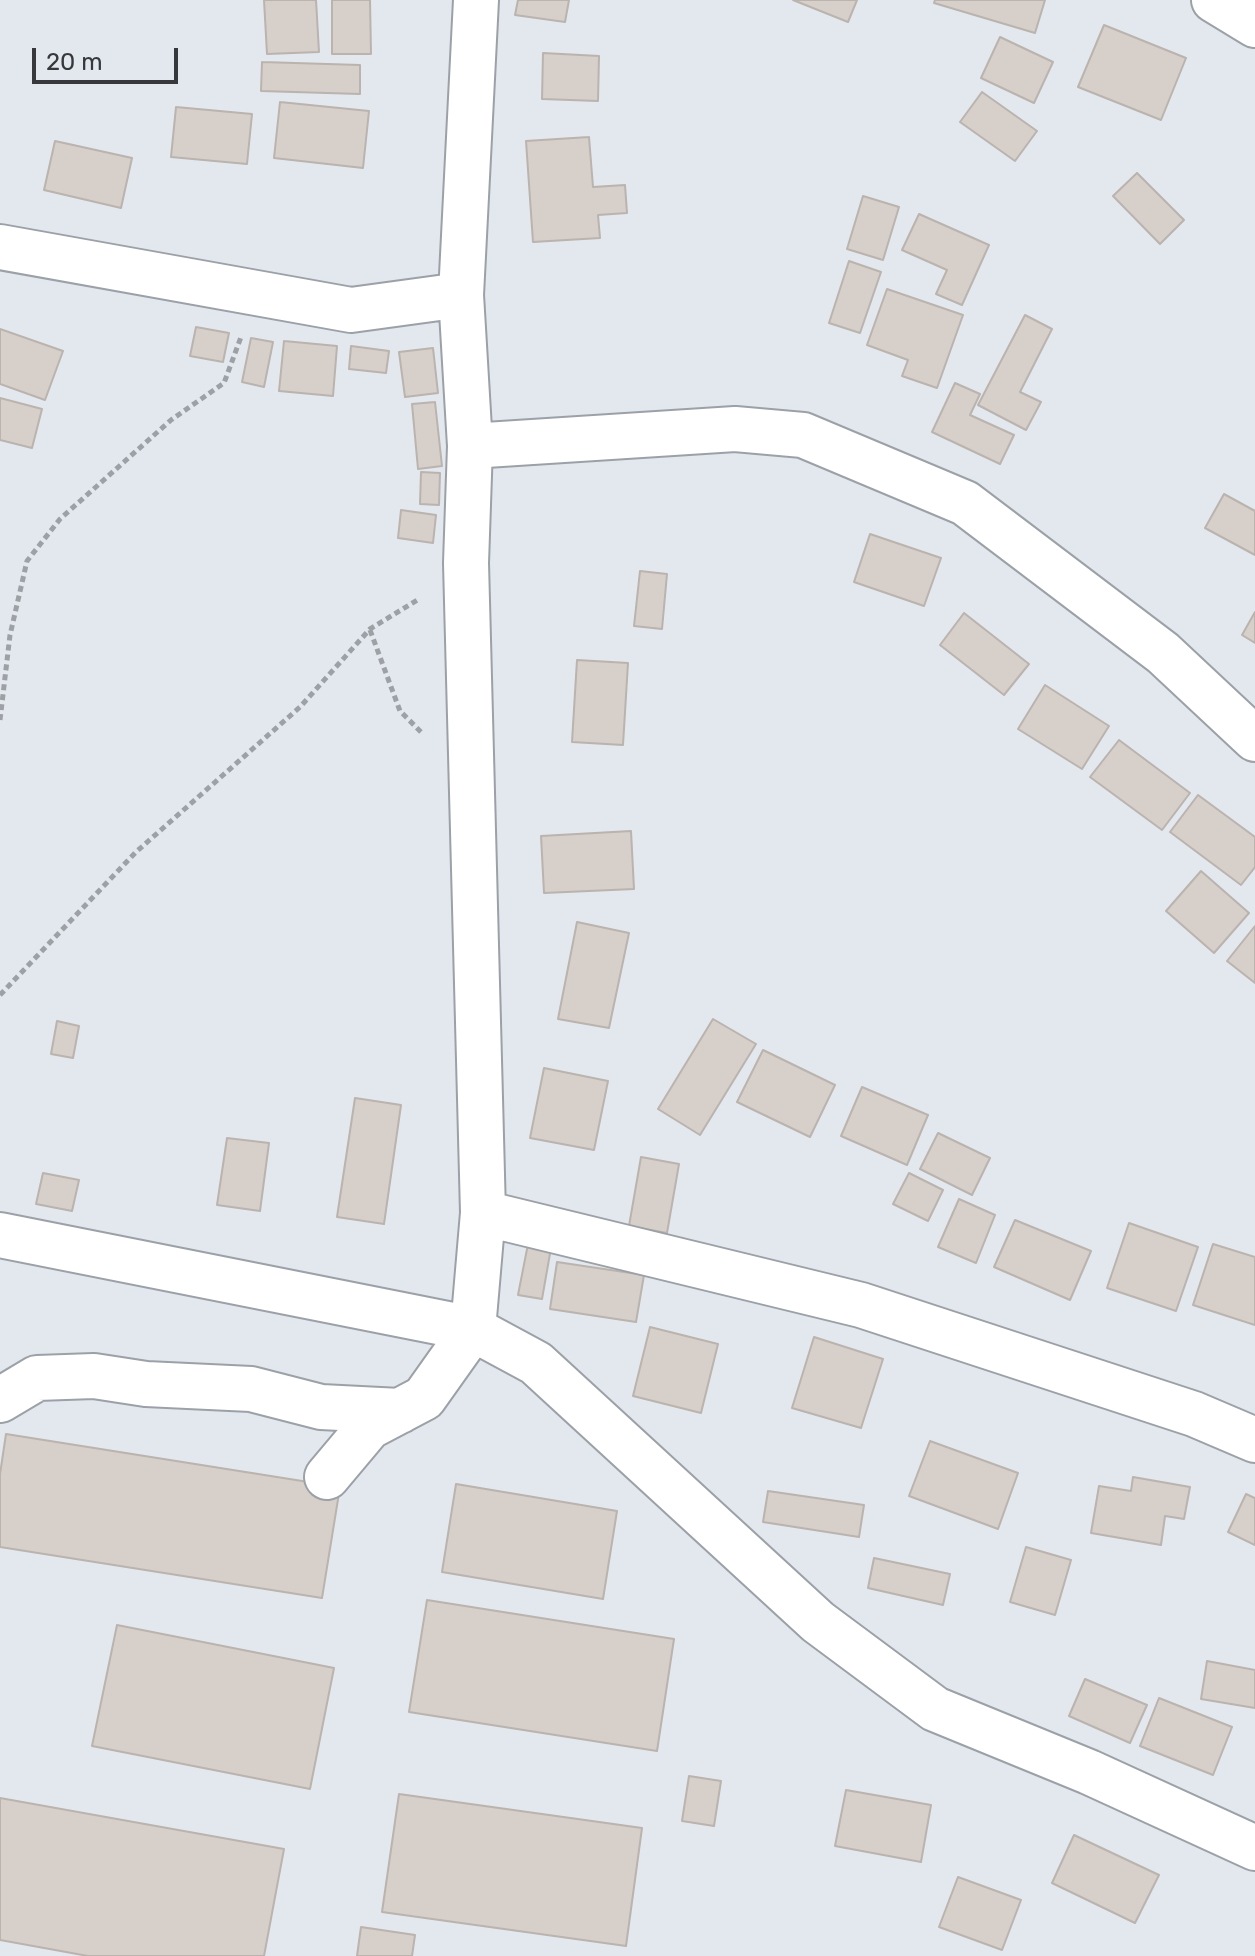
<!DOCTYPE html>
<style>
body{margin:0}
#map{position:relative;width:1255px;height:1956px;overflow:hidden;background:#e2e8ee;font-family:Rubik,sans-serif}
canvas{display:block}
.scale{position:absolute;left:32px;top:48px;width:146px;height:36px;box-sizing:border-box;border:4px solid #36383b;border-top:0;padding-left:10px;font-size:24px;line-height:28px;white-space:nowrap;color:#36383b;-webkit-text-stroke:6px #e2e8ee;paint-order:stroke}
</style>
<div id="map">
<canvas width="1255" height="1956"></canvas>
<div class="scale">20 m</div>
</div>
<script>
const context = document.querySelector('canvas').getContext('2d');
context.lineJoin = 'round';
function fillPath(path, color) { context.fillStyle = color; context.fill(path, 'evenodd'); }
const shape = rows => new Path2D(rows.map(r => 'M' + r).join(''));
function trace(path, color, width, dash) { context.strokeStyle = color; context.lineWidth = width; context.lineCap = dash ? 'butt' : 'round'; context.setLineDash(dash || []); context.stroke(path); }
const building = shape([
 [264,0,316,0,319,52,267,54,264,0],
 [332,0,370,0,371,54,332,54,332,0],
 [518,0,569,0,565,22,515,15,518,0],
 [793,0,857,0,848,22,793,0],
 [935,0,1045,0,1035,33,934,3,935,0],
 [1104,25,1186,58,1161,120,1078,87,1104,25],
 [1000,37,1053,62,1034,103,981,78,1000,37],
 [543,53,599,56,598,101,542,99,543,53],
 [262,62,360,65,360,94,261,91,262,62],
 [982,92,1037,131,1015,161,960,122,982,92],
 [280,102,369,111,363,168,274,158,280,102],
 [176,107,252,114,247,164,171,157,176,107],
 [589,137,593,187,625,185,627,213,598,215,600,238,533,242,526,141,589,137],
 [55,141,132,158,121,208,44,190,55,141],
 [1137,173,1184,220,1160,244,1113,196,1137,173],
 [863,196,899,207,883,260,847,249,863,196],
 [919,214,989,245,962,305,936,294,947,270,902,250,919,214],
 [849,261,881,272,860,333,829,323,849,261],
 [887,289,963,315,937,388,902,376,908,360,867,345,887,289],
 [1025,315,1052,329,1020,392,1041,402,1026,430,978,405,1025,315],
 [196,327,229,333,223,362,190,356,196,327],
 [0,329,63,351,45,400,0,384,0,329],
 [251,338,273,342,264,387,242,382,251,338],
 [284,341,337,346,333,396,279,391,284,341],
 [351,346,389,351,386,373,349,369,351,346],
 [433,348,438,393,405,397,399,352,433,348],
 [955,383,980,394,970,415,1014,435,1000,464,932,432,955,383],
 [0,398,42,409,32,448,0,440,0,398],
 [435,402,442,466,418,469,412,404,435,402],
 [421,472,440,473,439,505,420,504,421,472],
 [1224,494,1255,511,1255,555,1205,528,1224,494],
 [401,510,436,515,433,543,398,538,401,510],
 [870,534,941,558,924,606,854,582,870,534],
 [640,571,667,574,662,629,634,626,640,571],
 [1255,612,1255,643,1242,635,1255,612],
 [964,613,1029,664,1004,695,940,645,964,613],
 [577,660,628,663,623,745,572,742,577,660],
 [1045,685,1109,726,1082,769,1018,729,1045,685],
 [1119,740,1190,793,1162,830,1090,777,1119,740],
 [1198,795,1255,837,1255,867,1241,885,1170,832,1198,795],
 [631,831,634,889,544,893,541,836,631,831],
 [1201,871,1249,913,1214,953,1166,911,1201,871],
 [577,922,629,933,609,1028,558,1019,577,922],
 [1255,926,1255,983,1227,961,1255,926],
 [713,1019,756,1044,700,1135,658,1109,713,1019],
 [57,1021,79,1026,73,1058,51,1054,57,1021],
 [763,1050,835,1085,810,1137,737,1102,763,1050],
 [544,1068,608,1081,594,1150,530,1138,544,1068],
 [862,1087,928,1115,907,1165,841,1136,862,1087],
 [355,1098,401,1105,384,1224,337,1217,355,1098],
 [938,1133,990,1158,972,1195,920,1169,938,1133],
 [227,1138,269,1143,260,1211,217,1205,227,1138],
 [641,1157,679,1164,667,1233,629,1226,641,1157],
 [43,1173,79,1180,72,1211,36,1204,43,1173],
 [909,1173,943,1190,928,1221,893,1204,909,1173],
 [959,1199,995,1215,976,1263,938,1247,959,1199],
 [1015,1220,1091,1251,1070,1300,994,1267,1015,1220],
 [1129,1223,1198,1247,1176,1311,1107,1288,1129,1223],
 [528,1244,551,1248,542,1299,518,1295,528,1244],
 [1213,1244,1255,1257,1255,1325,1193,1305,1213,1244],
 [557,1262,644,1275,636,1322,550,1309,557,1262],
 [650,1327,718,1344,701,1413,633,1396,650,1327],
 [814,1337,883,1359,861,1428,792,1408,814,1337],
 [6,1434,340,1487,322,1598,0,1547,0,1474,6,1434],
 [930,1441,1018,1473,998,1529,909,1496,930,1441],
 [1133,1477,1190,1487,1184,1519,1165,1516,1161,1545,1091,1533,1099,1486,1131,1491,1133,1477],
 [456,1484,617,1511,603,1599,442,1572,456,1484],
 [768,1491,864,1505,859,1537,763,1522,768,1491],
 [1246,1494,1255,1498,1255,1545,1228,1532,1246,1494],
 [1026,1547,1071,1560,1055,1615,1010,1602,1026,1547],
 [874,1558,950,1574,943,1605,868,1588,874,1558],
 [427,1600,674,1639,657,1751,409,1712,427,1600],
 [117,1625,334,1668,310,1789,92,1746,117,1625],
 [1207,1661,1255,1670,1255,1708,1201,1699,1207,1661],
 [1085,1679,1147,1705,1130,1743,1069,1716,1085,1679],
 [1159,1698,1232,1727,1213,1775,1140,1746,1159,1698],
 [689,1776,721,1781,714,1826,682,1821,689,1776],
 [846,1790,931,1805,921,1862,835,1846,846,1790],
 [399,1794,642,1828,626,1946,382,1912,399,1794],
 [0,1798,284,1849,264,1956,88,1956,0,1940,0,1798],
 [1074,1835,1159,1875,1135,1923,1052,1883,1074,1835],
 [958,1877,1021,1900,1002,1950,939,1927,958,1877],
 [361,1927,415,1935,412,1956,357,1956,361,1927]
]);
fillPath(building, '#d7cfca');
trace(building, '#bab3ae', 2);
const minor = shape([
 [1214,0,1255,25],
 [0,247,351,310,461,295],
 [470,446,735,429,803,435,965,503,1163,653,1255,739],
 [483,1213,861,1305,1194,1414,1255,1440],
 [0,1235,473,1329,483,1213,466,563,470,446,461,295,476,0],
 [0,1400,37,1378,94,1376,146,1384,251,1389,321,1407,400,1411],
 [327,1477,369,1427,424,1398,473,1329,536,1363,818,1622,935,1709,1089,1772,1255,1848]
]);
trace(minor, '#9ca1a8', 48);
trace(shape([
 [370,630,400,711,423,734],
 [0,720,10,635,27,561,60,519,171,420,224,383,241,337],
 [0,995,136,852,300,707,370,629,419,599]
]), '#9da1a6', 5, [6, 4]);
trace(minor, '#fff', 44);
</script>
